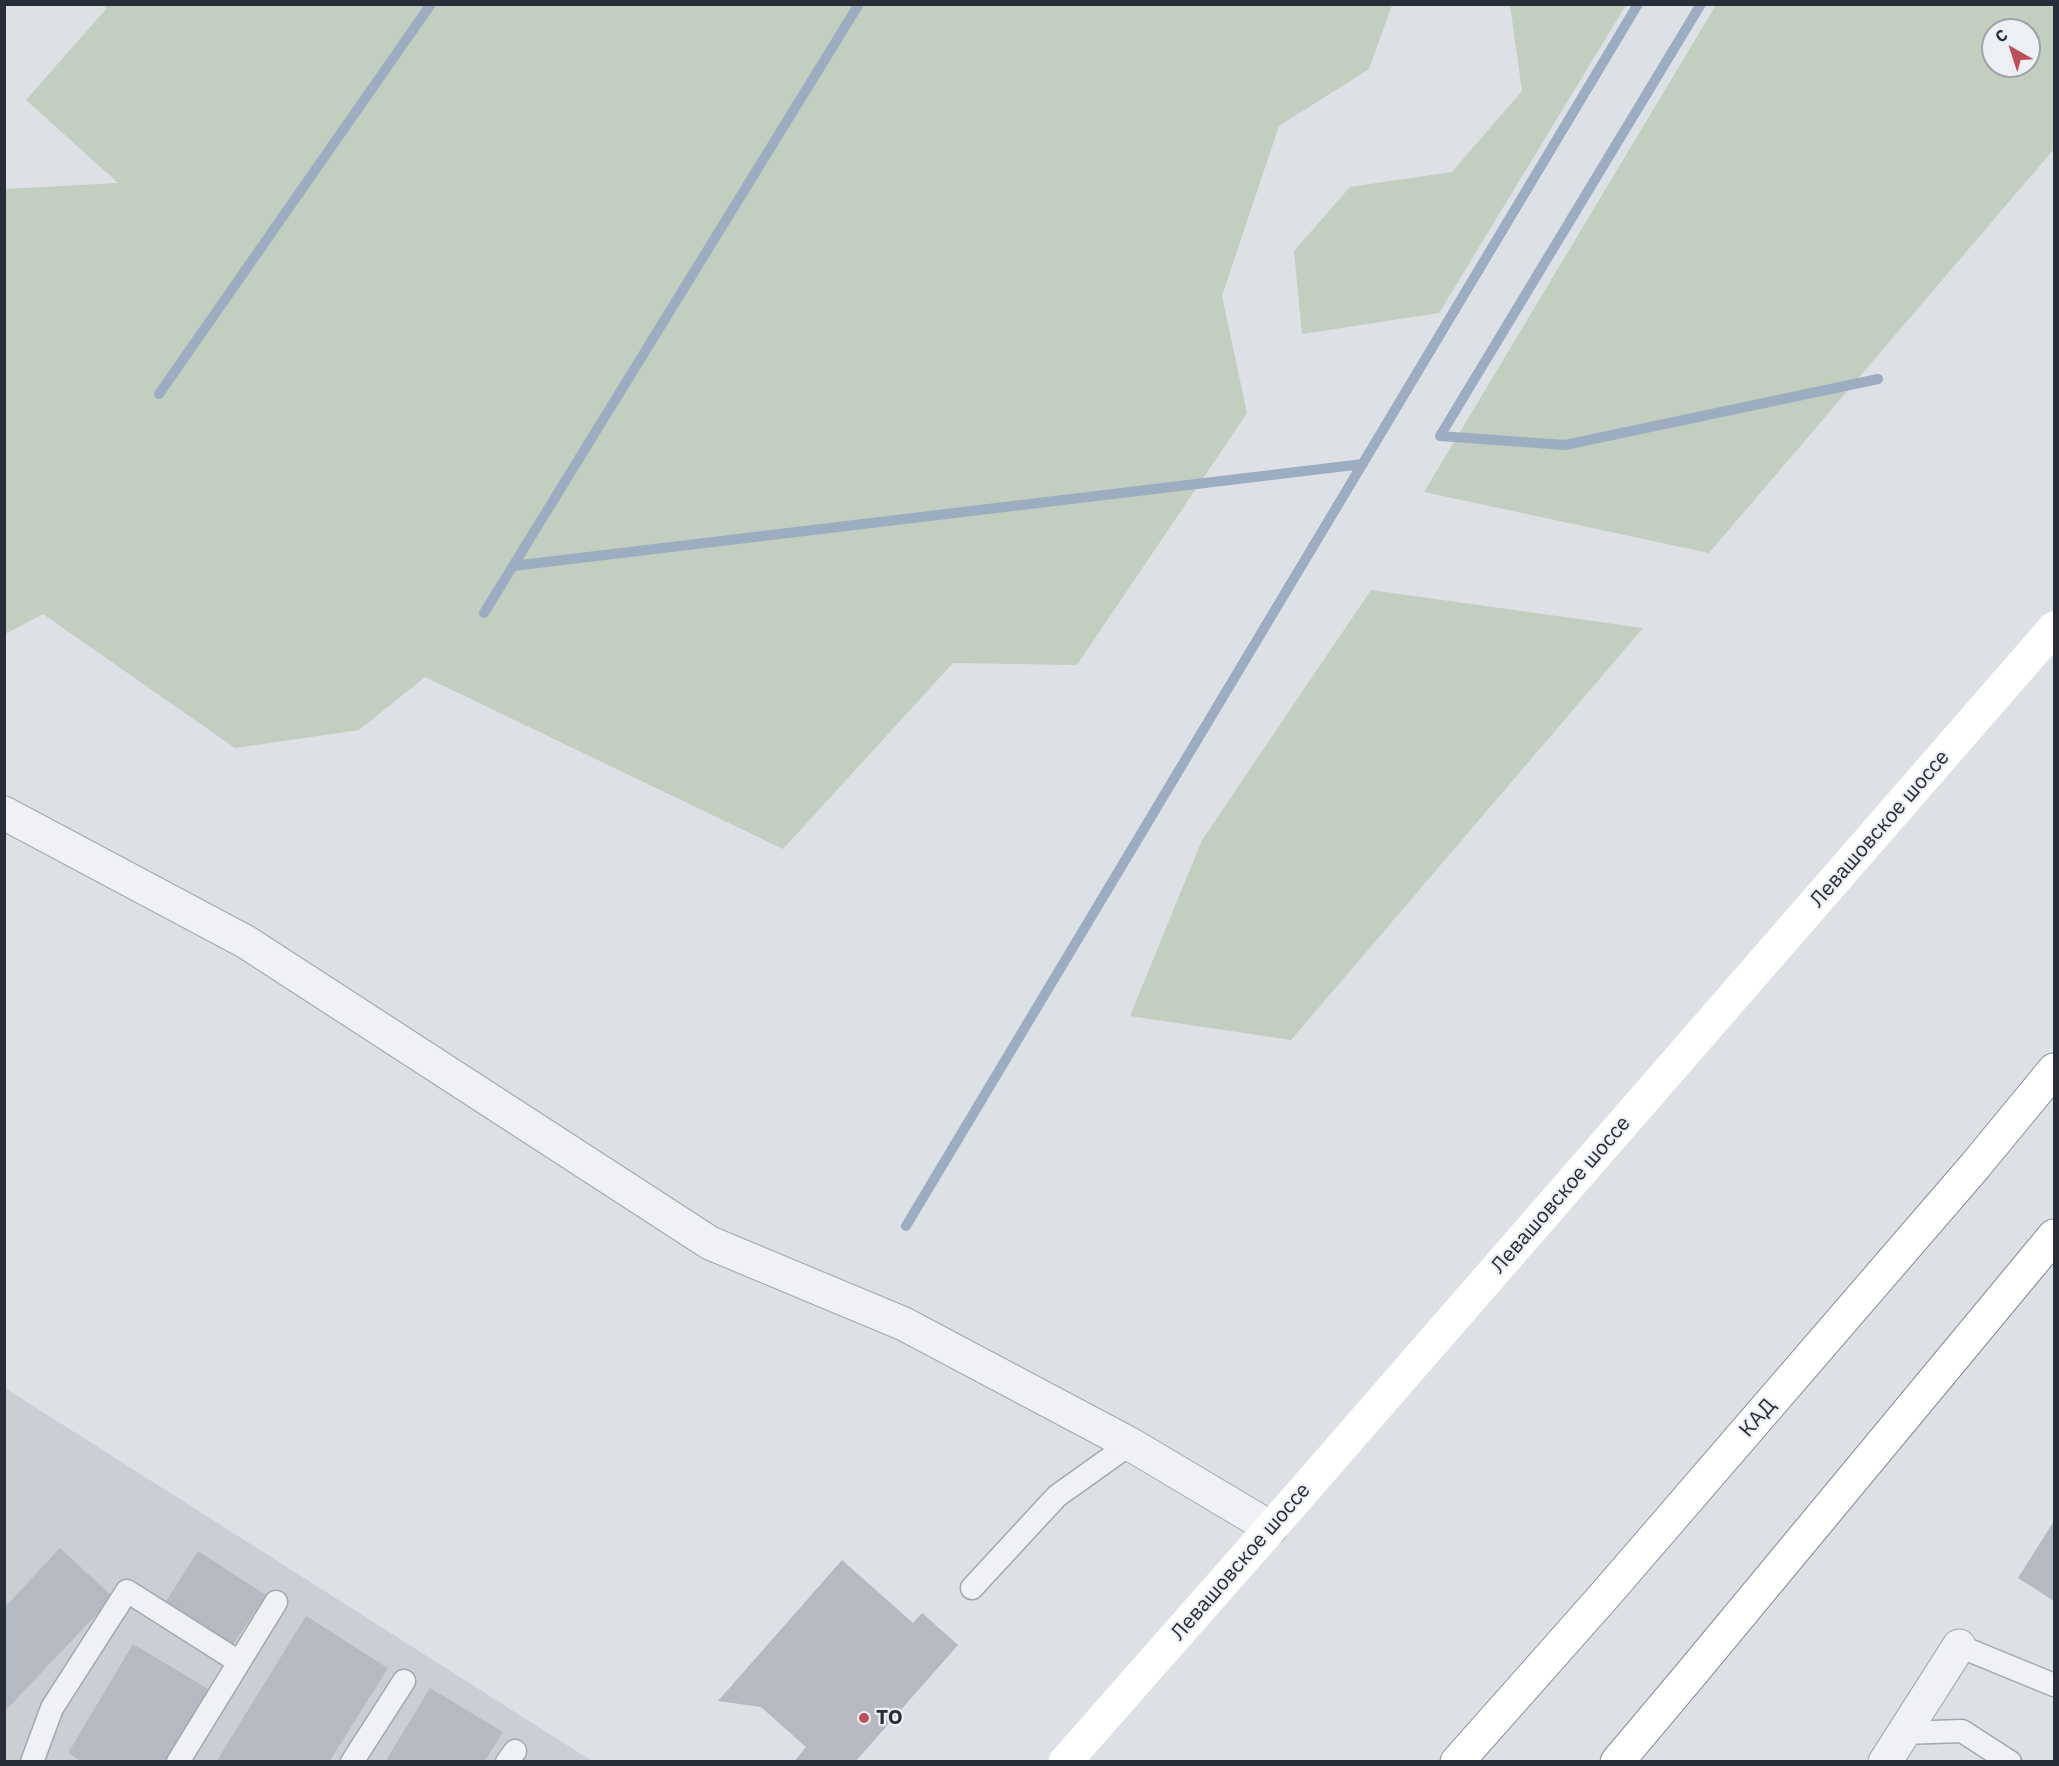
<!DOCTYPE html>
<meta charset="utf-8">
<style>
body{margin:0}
#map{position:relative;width:2059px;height:1766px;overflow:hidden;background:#dde0e5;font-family:"IBM Plex Sans",sans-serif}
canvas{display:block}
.frame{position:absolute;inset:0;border:6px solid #282e39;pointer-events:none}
.north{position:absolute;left:1981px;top:18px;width:60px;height:60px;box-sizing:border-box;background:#eceff3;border:2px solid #9ea2a9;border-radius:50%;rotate:321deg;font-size:16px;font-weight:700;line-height:24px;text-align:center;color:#282e39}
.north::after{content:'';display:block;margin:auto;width:21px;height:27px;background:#bd4f5d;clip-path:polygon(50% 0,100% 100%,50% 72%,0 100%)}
</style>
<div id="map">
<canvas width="2059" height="1766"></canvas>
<div class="frame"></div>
<div class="north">С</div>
</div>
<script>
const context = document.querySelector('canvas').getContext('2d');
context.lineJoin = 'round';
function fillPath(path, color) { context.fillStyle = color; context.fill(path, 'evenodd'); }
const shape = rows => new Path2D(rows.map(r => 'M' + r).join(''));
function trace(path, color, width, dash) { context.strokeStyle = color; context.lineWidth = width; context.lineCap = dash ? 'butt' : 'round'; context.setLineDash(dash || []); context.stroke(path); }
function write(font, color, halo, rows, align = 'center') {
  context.font = font + ' "IBM Plex Sans",sans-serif'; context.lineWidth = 4.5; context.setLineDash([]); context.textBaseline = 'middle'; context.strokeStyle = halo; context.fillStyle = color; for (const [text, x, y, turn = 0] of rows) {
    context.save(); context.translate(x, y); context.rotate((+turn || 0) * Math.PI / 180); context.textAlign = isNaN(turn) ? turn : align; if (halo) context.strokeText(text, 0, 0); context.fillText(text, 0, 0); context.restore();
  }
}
fillPath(shape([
 [5,1388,592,1761,5,1761]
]), '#cbcfd5');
fillPath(shape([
 [104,5,1392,5,1369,69,1279,126,1222,296,1247,413,1077,665,953,663,783,849,425,677,359,730,235,748,43,614,5,634,5,189,118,183,26,100,106,9],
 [1510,5,1626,5,1439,313,1302,334,1294,251,1350,187,1452,172,1522,91],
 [1716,5,2054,5,2054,149,1709,553,1424,492],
 [1993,30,2029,30,2029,66,1993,66],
 [1371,590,1643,628,1291,1040,1130,1016,1202,840]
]), '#c2cebf');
trace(shape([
 [1701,4,1440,436,1565,445,1878,379],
 [159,394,431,4],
 [513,566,1363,464],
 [484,613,859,4],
 [906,1226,1638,4]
]), '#9cadc1', 10);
fillPath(shape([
 [2054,1521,2054,1601,2018,1578],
 [60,1548,113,1597,4,1712,4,1608],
 [198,1551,266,1595,232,1646,165,1603],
 [842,1560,913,1623,922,1613,958,1645,855,1762,794,1762,806,1747,761,1707,718,1701],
 [306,1616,388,1668,329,1762,216,1762],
 [133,1644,210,1690,167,1762,82,1762,68,1753],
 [430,1688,503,1732,484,1762,385,1762]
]), '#b5b9c1');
const service = shape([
 [972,1588,1057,1496,1130,1444],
 [1959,1646,2054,1685],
 [1903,1733,1962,1731,2010,1762],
 [32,1762,52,1708,127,1591,239,1662],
 [178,1762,276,1602],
 [352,1762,404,1681],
 [507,1762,515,1751]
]);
const minor = shape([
 [4,813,246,942,710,1243,904,1324,1130,1444,1271,1528],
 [1885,1762,1959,1646]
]);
const motorway = shape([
 [1457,1762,1605,1595,1975,1166,2054,1070],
 [1617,1762,1691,1674,2054,1236]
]);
trace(service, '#a3a7ae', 25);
trace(minor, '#a3a7ae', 35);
trace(motorway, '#868d9a', 35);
trace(service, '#eff1f4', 22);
trace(minor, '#eff1f4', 33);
trace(shape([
 [1065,1762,1271,1528,2054,628]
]), '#fff', 33);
trace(motorway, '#fff', 33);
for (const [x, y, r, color] of [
 [864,1718,6,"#bd4f5d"]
]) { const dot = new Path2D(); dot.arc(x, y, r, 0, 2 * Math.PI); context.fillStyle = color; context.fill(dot); trace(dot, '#eceff3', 2); }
write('21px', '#282e39', '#eceff3', [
 ["Левашовское шоссе",1880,829,-49],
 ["Левашовское шоссе",1561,1195,-49],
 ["КАД",1758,1418,-49],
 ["Левашовское шоссе",1241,1562,-49]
]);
write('bold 21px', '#282e39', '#eceff3', [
 ["ТО",876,1718]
], 'left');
</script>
